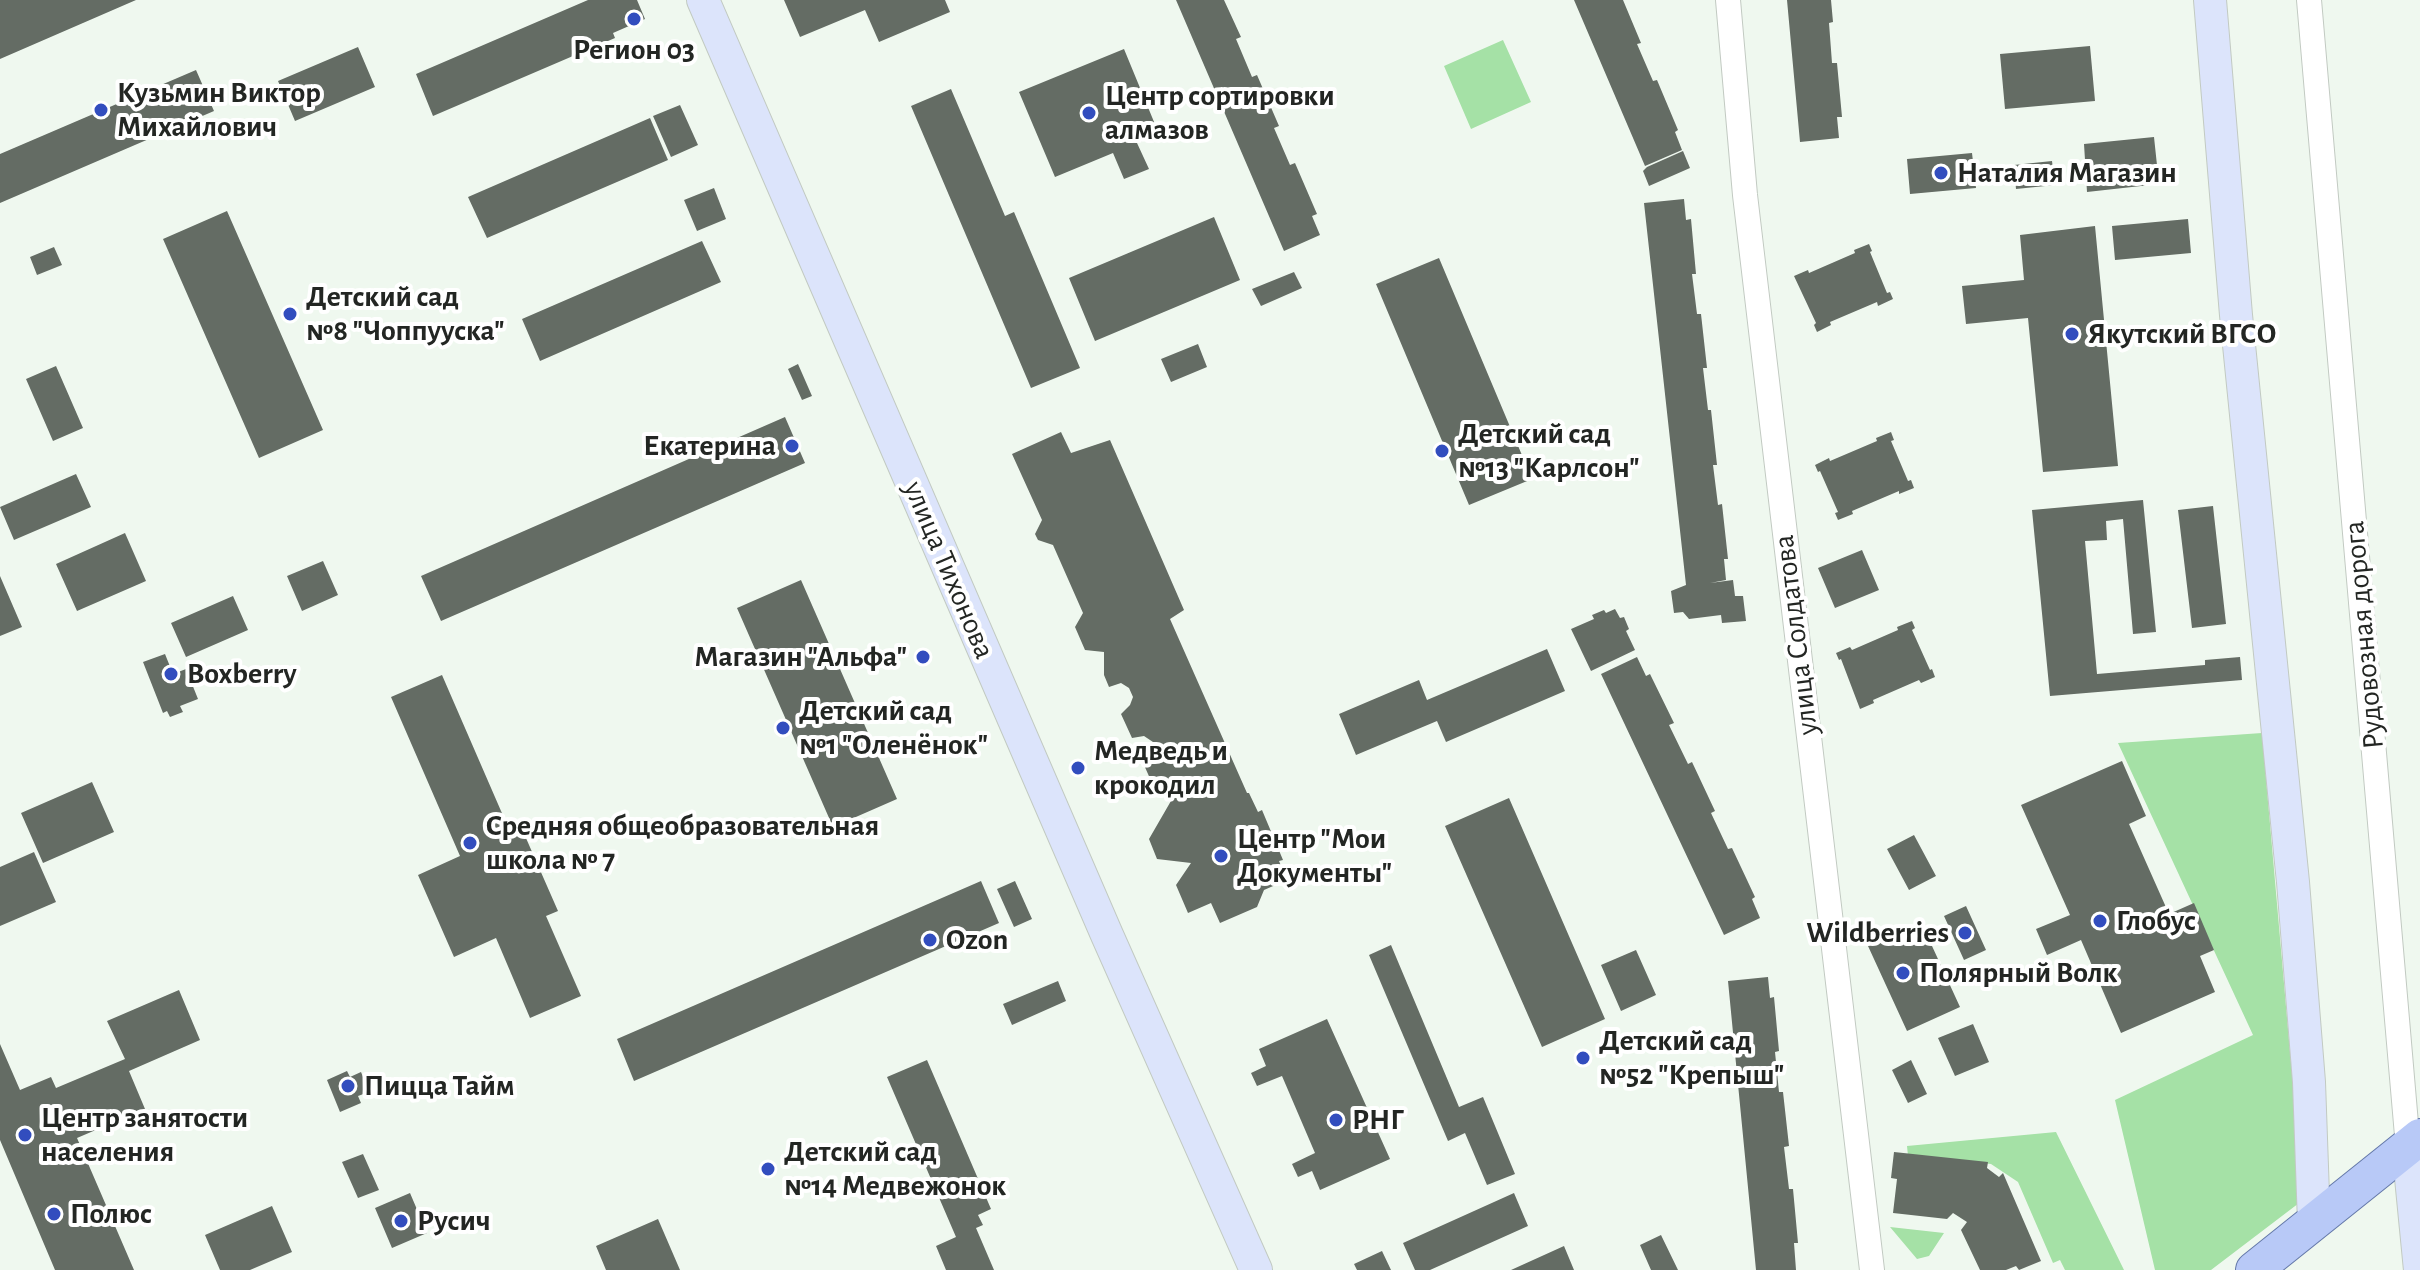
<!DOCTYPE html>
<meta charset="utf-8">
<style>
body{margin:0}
canvas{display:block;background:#eff8ef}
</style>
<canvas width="2420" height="1270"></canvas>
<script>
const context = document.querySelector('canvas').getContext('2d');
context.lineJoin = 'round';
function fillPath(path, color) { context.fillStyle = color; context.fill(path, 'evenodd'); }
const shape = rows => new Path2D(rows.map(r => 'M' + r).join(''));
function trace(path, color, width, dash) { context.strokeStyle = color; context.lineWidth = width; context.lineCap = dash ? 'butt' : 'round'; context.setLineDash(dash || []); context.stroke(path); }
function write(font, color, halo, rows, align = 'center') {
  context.font = font + ' "Alegreya Sans",sans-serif'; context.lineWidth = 8; context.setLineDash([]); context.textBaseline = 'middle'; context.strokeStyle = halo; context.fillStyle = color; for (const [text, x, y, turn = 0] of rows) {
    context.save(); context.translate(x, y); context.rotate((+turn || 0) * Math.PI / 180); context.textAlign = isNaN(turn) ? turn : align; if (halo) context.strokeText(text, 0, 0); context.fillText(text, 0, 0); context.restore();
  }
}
fillPath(shape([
 [1503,40,1531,102,1471,129,1444,66],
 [2262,733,2303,1200,2211,1270,2155,1270,2115,1100,2253,1035,2118,743],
 [2056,1132,2124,1270,2065,1270,2060,1260,2053,1263,2018,1182,1991,1164,1908,1156,1907,1146],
 [1890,1227,1944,1233,1929,1256,1917,1259]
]), '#a5e1a6');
fillPath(shape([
 [0,0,136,0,0,59],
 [588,0,637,0,645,19,613,33,615,38,433,116,416,74],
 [784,0,945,0,950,12,879,42,865,10,800,37],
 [1176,0,1224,0,1241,37,1236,39,1252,77,1257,75,1279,126,1274,128,1290,165,1295,163,1317,214,1312,216,1320,235,1284,251],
 [1574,0,1623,0,1641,43,1637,44,1653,81,1657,80,1678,130,1675,132,1682,150,1645,166],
 [1787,0,1831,0,1833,22,1829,23,1832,63,1837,63,1842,117,1837,117,1839,138,1800,142],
 [2090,46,2095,101,2005,109,2000,54],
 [358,47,375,87,295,121,278,81],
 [1124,49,1159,134,1137,143,1149,169,1124,179,1113,153,1055,177,1019,92],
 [196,70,214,111,0,203,0,154],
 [951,89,1005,216,1014,212,1080,368,1031,388,911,106],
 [680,105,698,145,671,157,653,116],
 [650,118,668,160,487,238,468,197],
 [2154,137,2159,184,2087,192,2084,144],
 [1683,151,1690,168,1649,186,1643,171,1647,167],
 [1972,153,1976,188,1910,194,1907,159],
 [2052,161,2055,185,2016,189,2014,165],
 [714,188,726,219,697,231,684,200],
 [1684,199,1686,220,1691,219,1696,274,1692,274,1697,314,1701,314,1707,368,1703,368,1708,410,1711,410,1717,465,1713,465,1718,505,1722,504,1728,559,1724,559,1726,580,1710,583,1733,580,1735,596,1743,596,1746,621,1722,623,1721,615,1689,619,1683,612,1674,613,1671,591,1686,585,1644,203],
 [227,211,323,430,259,458,163,239],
 [1214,217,1240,280,1095,341,1069,278],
 [2188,219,2191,253,2115,260,2112,226],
 [2095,226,2118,466,2043,472,2028,318,1966,324,1962,286,2024,280,2020,235],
 [702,241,721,282,540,361,522,319],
 [1869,244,1872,251,1870,252,1887,293,1890,292,1893,299,1878,306,1877,302,1830,322,1831,325,1817,332,1814,325,1816,323,1794,276,1808,270,1809,273,1855,253,1854,250],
 [54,247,62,265,37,275,30,257],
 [1439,258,1532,479,1469,505,1376,284],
 [1294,272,1302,288,1261,306,1252,289],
 [1198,344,1207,367,1171,382,1161,359],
 [798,364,812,396,802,400,788,369],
 [56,366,83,428,53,441,26,379],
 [785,417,805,463,441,621,421,576],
 [1061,432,1071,453,1110,440,1184,610,1170,619,1247,793,1249,793,1258,812,1262,810,1283,860,1279,861,1287,880,1264,890,1257,907,1220,923,1211,903,1188,913,1176,885,1191,863,1157,859,1149,839,1175,794,1169,783,1159,781,1152,783,1144,765,1152,758,1156,749,1153,742,1144,736,1132,738,1121,714,1130,705,1133,697,1129,688,1121,683,1109,687,1104,675,1104,652,1085,650,1075,627,1083,613,1053,545,1038,540,1035,534,1042,520,1012,454],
 [1891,432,1894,440,1891,441,1908,481,1911,480,1914,488,1899,494,1899,491,1852,511,1853,514,1838,520,1835,513,1838,512,1820,471,1818,472,1815,465,1829,458,1830,461,1877,441,1876,438],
 [76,474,91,507,14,540,0,507],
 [2143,500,2156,632,2133,634,2123,519,2106,521,2107,540,2085,541,2097,674,2205,665,2205,660,2240,657,2242,680,2050,696,2032,510],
 [2213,506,2226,624,2192,628,2178,510],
 [125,533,146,581,77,611,56,564],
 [1862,550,1879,590,1835,608,1818,568],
 [323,561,338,595,302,611,287,576],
 [0,576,22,627,0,636],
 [801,580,897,799,833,827,737,608],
 [233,596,248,630,186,657,171,623],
 [1615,609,1620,618,1624,617,1629,629,1626,631,1635,650,1591,671,1571,629,1594,619,1592,615,1604,610,1606,613],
 [1912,621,1915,628,1912,630,1930,670,1932,669,1935,677,1921,683,1919,680,1873,700,1874,703,1860,709,1841,659,1839,660,1836,653,1850,647,1852,650,1898,630,1897,627],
 [1547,649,1565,691,1446,742,1437,721,1356,755,1339,714,1419,680,1427,700],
 [165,654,173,674,186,669,198,699,180,706,183,712,170,717,167,711,163,713,143,662],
 [1637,657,1646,676,1650,674,1674,723,1669,725,1688,764,1692,762,1715,811,1711,813,1728,849,1732,848,1755,897,1752,899,1760,918,1724,935,1601,674],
 [442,675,511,834,522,829,558,911,546,916,581,996,530,1018,496,938,454,957,418,875,460,856,391,697],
 [2122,761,2146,816,2129,824,2169,914,2194,903,2214,950,2200,956,2215,992,2121,1033,2081,940,2047,955,2036,929,2070,915,2021,805],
 [92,782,114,832,43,863,21,813],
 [1509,798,1605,1019,1542,1047,1445,826],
 [1914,835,1936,876,1909,890,1887,849],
 [34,852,56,902,0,926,0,867],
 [981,881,999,923,634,1081,617,1039],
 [1015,881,1032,919,1014,927,997,889],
 [1966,906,1986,950,1964,960,1944,916],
 [1921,922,1960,1007,1907,1031,1868,946],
 [1391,945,1459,1107,1483,1097,1515,1174,1487,1185,1465,1133,1448,1141,1369,955],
 [1636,950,1656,995,1621,1011,1601,965],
 [1768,977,1770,998,1774,997,1779,1051,1775,1052,1779,1092,1783,1092,1789,1146,1784,1147,1789,1189,1793,1189,1798,1243,1794,1243,1796,1270,1756,1270,1728,981],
 [1058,981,1066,1001,1012,1025,1003,1004],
 [179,990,200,1040,129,1071,145,1109,77,1138,134,1270,55,1270,0,1140,0,1044,20,1090,51,1077,56,1088,125,1059,107,1021],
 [1327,1019,1390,1159,1320,1190,1312,1171,1298,1177,1292,1164,1315,1153,1282,1076,1257,1086,1251,1073,1266,1066,1259,1049],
 [1973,1024,1989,1062,1955,1076,1938,1038],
 [927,1060,991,1209,978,1215,983,1225,976,1228,994,1270,946,1270,936,1246,956,1237,887,1077],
 [1911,1060,1927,1094,1908,1103,1892,1070],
 [347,1071,350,1077,361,1072,369,1092,358,1096,361,1103,340,1112,327,1080],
 [1894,1152,1988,1162,1987,1168,1999,1177,2003,1173,2041,1261,2019,1270,2016,1266,2006,1270,1980,1270,1961,1230,1967,1222,1953,1213,1947,1219,1893,1213,1897,1179,1891,1178],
 [363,1154,379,1190,358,1198,342,1162],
 [410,1193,427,1233,392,1248,375,1208],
 [1514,1193,1528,1226,1430,1270,1415,1270,1403,1243],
 [272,1206,292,1252,250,1270,220,1270,205,1235],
 [658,1219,680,1270,606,1270,596,1246],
 [1661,1235,1678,1270,1651,1270,1640,1245],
 [1564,1246,1574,1270,1511,1270],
 [1382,1251,1391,1270,1357,1270,1354,1264]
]), '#646c64');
const street = shape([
 [1728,0,1745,195,1872,1270],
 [2309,0,2408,1147]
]);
const secondary = shape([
 [703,0,1107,935,1256,1270],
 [2210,0,2236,315,2293,882,2309,1082,2314,1223],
 [2408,1147,2420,1270]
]);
const primary = shape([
 [2254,1270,2420,1137]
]);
trace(street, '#c2cac2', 26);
trace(secondary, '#c2cac2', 34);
trace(primary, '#6579a9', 38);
trace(street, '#fff', 24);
trace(secondary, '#dce4fb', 32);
trace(primary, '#b8c9f7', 36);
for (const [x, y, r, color] of [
 [634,19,8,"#324dbe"],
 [101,110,8,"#324dbe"],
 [1089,113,8,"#324dbe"],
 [1941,173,8,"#324dbe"],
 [290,314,8,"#324dbe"],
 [2072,334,8,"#324dbe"],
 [792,446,8,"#324dbe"],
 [1442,451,8,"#324dbe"],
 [923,657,8,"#324dbe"],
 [171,674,8,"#324dbe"],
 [783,728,8,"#324dbe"],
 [1078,768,8,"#324dbe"],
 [470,843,8,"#324dbe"],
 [1221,856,8,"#324dbe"],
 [2100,921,8,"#324dbe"],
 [1965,933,8,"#324dbe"],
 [930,940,8,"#324dbe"],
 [1903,973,8,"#324dbe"],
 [1583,1058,8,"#324dbe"],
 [348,1086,8,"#324dbe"],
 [1336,1120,8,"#324dbe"],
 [25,1135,8,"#324dbe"],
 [768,1169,8,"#324dbe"],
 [54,1214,8,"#324dbe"],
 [401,1221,8,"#324dbe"]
]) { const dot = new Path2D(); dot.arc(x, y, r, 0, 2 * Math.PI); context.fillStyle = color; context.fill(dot); trace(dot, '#fff', 3); }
write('bold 30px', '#232623', '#fff', [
 ["Регион 03",634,50,"center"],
 ["Кузьмин Виктор",117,93],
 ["Михайлович",117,127],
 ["Центр сортировки",1105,96],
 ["алмазов",1105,130],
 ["Наталия Магазин",1957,173],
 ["Детский сад",306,297],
 ["№8 \"Чоппууска\"",306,331],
 ["Якутский ВГСО",2088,334],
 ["Детский сад",1458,434],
 ["№13 \"Карлсон\"",1458,468],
 ["Екатерина",776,446,"right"],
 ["Магазин \"Альфа\"",907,657,"right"],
 ["Boxberry",187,674],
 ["Детский сад",799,711],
 ["№1 \"Оленёнок\"",799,745],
 ["Медведь и",1094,751],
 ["крокодил",1094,785],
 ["Cредняя общеобразовательная",486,826],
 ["школа № 7",486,860],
 ["Центр \"Мои",1237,839],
 ["Документы\"",1237,873],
 ["Глобус",2116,921],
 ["Wildberries",1949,933,"right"],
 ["Ozon",946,940],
 ["Полярный Волк",1919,973],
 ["Детский сад",1599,1041],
 ["№52 \"Крепыш\"",1599,1075],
 ["Пицца Тайм",364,1086],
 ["Центр занятости",41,1118],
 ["населения",41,1152],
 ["РНГ",1352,1120],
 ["Детский сад",784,1152],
 ["№14 Медвежонок",784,1186],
 ["Полюс",70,1214],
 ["Русич",417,1221]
], 'left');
write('30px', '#232623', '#fff', [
 ["улица Тихонова",949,570,67],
 ["улица Солдатова",1796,635,-97],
 ["Рудовозная дорога",2364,635,-95]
]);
</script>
